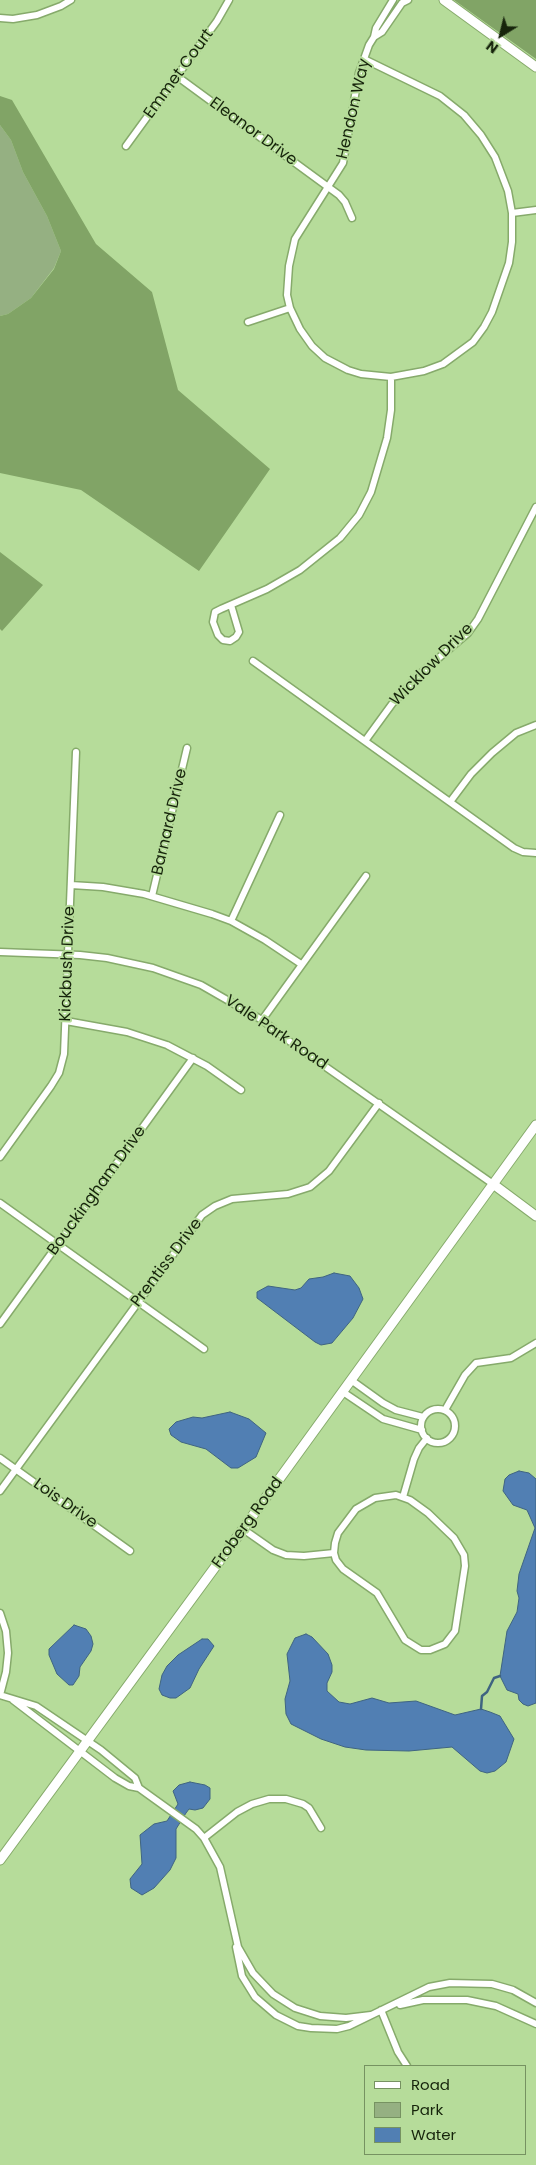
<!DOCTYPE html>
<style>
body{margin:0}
#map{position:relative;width:536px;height:2165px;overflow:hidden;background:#b6dc9a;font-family:Poppins,sans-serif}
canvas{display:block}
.legend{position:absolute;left:364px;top:2065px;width:162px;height:90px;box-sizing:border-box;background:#b6dc9a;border:1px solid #769261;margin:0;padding:6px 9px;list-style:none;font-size:15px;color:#16240b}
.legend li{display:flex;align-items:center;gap:10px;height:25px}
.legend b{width:25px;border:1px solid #769261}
.north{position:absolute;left:476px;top:10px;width:50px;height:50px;-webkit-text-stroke:4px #b6dc9a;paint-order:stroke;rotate:216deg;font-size:14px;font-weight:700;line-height:20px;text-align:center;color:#16240b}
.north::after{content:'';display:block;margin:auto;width:18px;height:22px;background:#16240b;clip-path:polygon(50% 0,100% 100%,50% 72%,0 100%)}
</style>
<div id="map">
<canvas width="536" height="2165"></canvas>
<ul class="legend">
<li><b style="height:6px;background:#fff"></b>Road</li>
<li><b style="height:14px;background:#95b082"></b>Park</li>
<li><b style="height:14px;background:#517fb3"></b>Water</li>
</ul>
<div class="north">N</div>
</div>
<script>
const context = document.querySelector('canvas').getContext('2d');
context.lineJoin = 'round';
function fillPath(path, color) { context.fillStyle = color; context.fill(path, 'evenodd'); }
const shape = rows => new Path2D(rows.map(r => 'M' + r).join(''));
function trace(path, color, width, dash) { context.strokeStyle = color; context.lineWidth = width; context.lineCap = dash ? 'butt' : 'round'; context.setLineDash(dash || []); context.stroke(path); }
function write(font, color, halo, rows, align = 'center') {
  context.font = font + ' Poppins,sans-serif'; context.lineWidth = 4; context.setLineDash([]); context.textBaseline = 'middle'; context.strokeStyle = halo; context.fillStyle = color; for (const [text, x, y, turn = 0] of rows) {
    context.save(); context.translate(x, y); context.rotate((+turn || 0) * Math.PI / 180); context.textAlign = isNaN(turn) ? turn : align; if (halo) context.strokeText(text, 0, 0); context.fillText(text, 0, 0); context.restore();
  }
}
fillPath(shape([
 [0,125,11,140,23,172,47,216,61,251,54,268,31,298,8,314,0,316]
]), '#95b082');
fillPath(shape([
 [454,0,536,0,536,59],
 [0,96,12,100,96,244,152,292,178,390,270,469,199,571,81,490,0,473,0,316,8,314,31,298,54,269,61,251,47,216,23,172,11,140,0,125],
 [0,552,43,585,2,631,0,629]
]), '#81a466');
const water = shape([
 [334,1273,350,1276,359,1288,363,1299,353,1318,332,1343,321,1345,315,1342,257,1298,257,1292,268,1286,295,1290,301,1288,309,1279,323,1277,334,1273],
 [230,1412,249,1419,266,1433,256,1457,238,1468,231,1468,206,1449,181,1442,171,1435,169,1429,176,1422,193,1417,202,1418,230,1412],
 [519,1471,529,1473,536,1479,536,1703,528,1706,523,1704,519,1700,518,1694,507,1690,500,1676,507,1631,517,1612,519,1598,517,1591,519,1574,535,1528,527,1510,513,1505,503,1491,505,1479,509,1475,519,1471],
 [74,1625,86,1629,91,1636,93,1644,91,1651,80,1667,79,1676,73,1685,69,1685,57,1674,49,1655,49,1649,74,1625],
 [306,1634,312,1637,328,1654,332,1665,332,1672,327,1683,327,1691,339,1702,350,1704,372,1698,389,1703,416,1701,455,1715,481,1709,490,1712,500,1716,514,1739,506,1762,495,1771,487,1773,480,1771,452,1747,409,1751,366,1750,345,1747,321,1739,291,1724,286,1714,285,1699,290,1681,287,1654,295,1638,306,1634],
 [202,1639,208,1639,214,1646,199,1669,190,1688,176,1698,170,1698,162,1695,159,1689,162,1675,167,1666,178,1655,202,1639],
 [190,1782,205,1785,210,1788,210,1799,203,1808,195,1810,189,1809,186,1813,176,1829,176,1858,170,1870,154,1888,142,1895,131,1888,130,1879,142,1864,140,1835,154,1824,167,1821,178,1804,173,1791,179,1785,190,1782]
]);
fillPath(water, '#517fb3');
trace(water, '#3f6481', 1);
trace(shape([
 [481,1709,482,1696,487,1692,494,1678,500,1676]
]), '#3f6481', 2.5);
const street = shape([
 [0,18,13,19,37,15,61,6,71,0],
 [374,37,382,32,402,3,408,0],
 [364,59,440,96,464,115,481,135,495,157,508,191,512,213,512,242,509,263,492,312,484,327,473,342,443,364,424,371,391,377,361,374,348,370,325,358,312,346,300,329,290,308,287,295,289,266,295,239,343,163,359,73,369,45,374,37,376,28,393,0],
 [178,77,339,195,345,202,352,218],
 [126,146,217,21,229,0],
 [512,213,536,210],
 [248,322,290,308],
 [231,605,239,632,236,637,230,641,223,640,218,635,213,622,215,612,221,609,267,589,300,570,340,538,359,515,371,492,387,438,391,410,391,377],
 [253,661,514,848,523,852,536,853],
 [365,741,392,704,421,673,468,633,478,619,536,507],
 [450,802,471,774,492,753,516,733,536,725],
 [71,885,103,887,144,894,212,914,231,921,265,940,301,964],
 [152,896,187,748],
 [231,921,280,815],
 [0,952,80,955,107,958,153,968,201,985,262,1020,293,1044,493,1184],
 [262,1020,366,876],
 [66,1021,127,1032,167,1045,207,1066,241,1090],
 [0,1157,51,1086,59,1073,64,1054,76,752],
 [0,1203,204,1349],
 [0,1324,193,1058],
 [351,1380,383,1403,396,1410,423,1417],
 [343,1392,383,1419,422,1430],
 '421 1426a17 17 0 1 1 34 0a17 17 0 1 1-34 0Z',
 [445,1410,465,1375,476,1363,511,1358,536,1343],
 [0,1458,130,1551],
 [0,1491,202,1215,215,1206,232,1199,288,1194,310,1187,329,1171,379,1103],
 [396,1495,410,1500,428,1513,454,1538,464,1555,465,1566,455,1631,445,1644,430,1650,421,1650,405,1640,377,1593,343,1569,336,1560,334,1553,335,1543,338,1533,356,1509,375,1498,396,1495],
 [403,1497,414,1459,419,1448,427,1438],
 [243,1529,273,1550,286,1555,304,1556,334,1553],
 [0,1613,6,1631,8,1653,6,1672,0,1695],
 [0,1695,36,1706,101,1750,135,1778,139,1788,196,1829,204,1838,220,1867,238,1947,253,1973,273,1994,295,2008,320,2016,346,2018,371,2015],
 [13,1700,115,1778,129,1786,139,1788],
 [204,1838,237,1812,252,1804,269,1799,286,1799,303,1804,309,1808,321,1828],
 [236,1947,242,1976,255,1997,276,2015,298,2026,311,2028,337,2029,349,2026,429,1987,450,1983,492,1984,513,1990,536,2003],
 [400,2005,423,2000,467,2000,496,2006,536,2024],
 [381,2010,398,2052,407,2066]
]);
const secondary = shape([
 [444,0,536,67],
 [493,1184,536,1216],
 [0,1860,243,1529,536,1125]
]);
trace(street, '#86aa6b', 9);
trace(secondary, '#86aa6b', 11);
trace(street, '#fff', 6);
trace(secondary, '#fff', 9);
write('16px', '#16240b', '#b6dc9a', [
 ["Emmet Court",179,74,-54],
 ["Hendon Way",354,109,-77],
 ["Eleanor Drive",253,132,36],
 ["Wicklow Drive",432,665,-45],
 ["Barnard Drive",170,822,-77],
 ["Kickbush Drive",68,964,-88],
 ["Vale Park Road",276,1033,34],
 ["Bouckingham Drive",97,1191,-54],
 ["Prentiss Drive",167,1263,-53],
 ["Lois Drive",65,1504,35],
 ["Froberg Road",248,1523,-54]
]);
</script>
